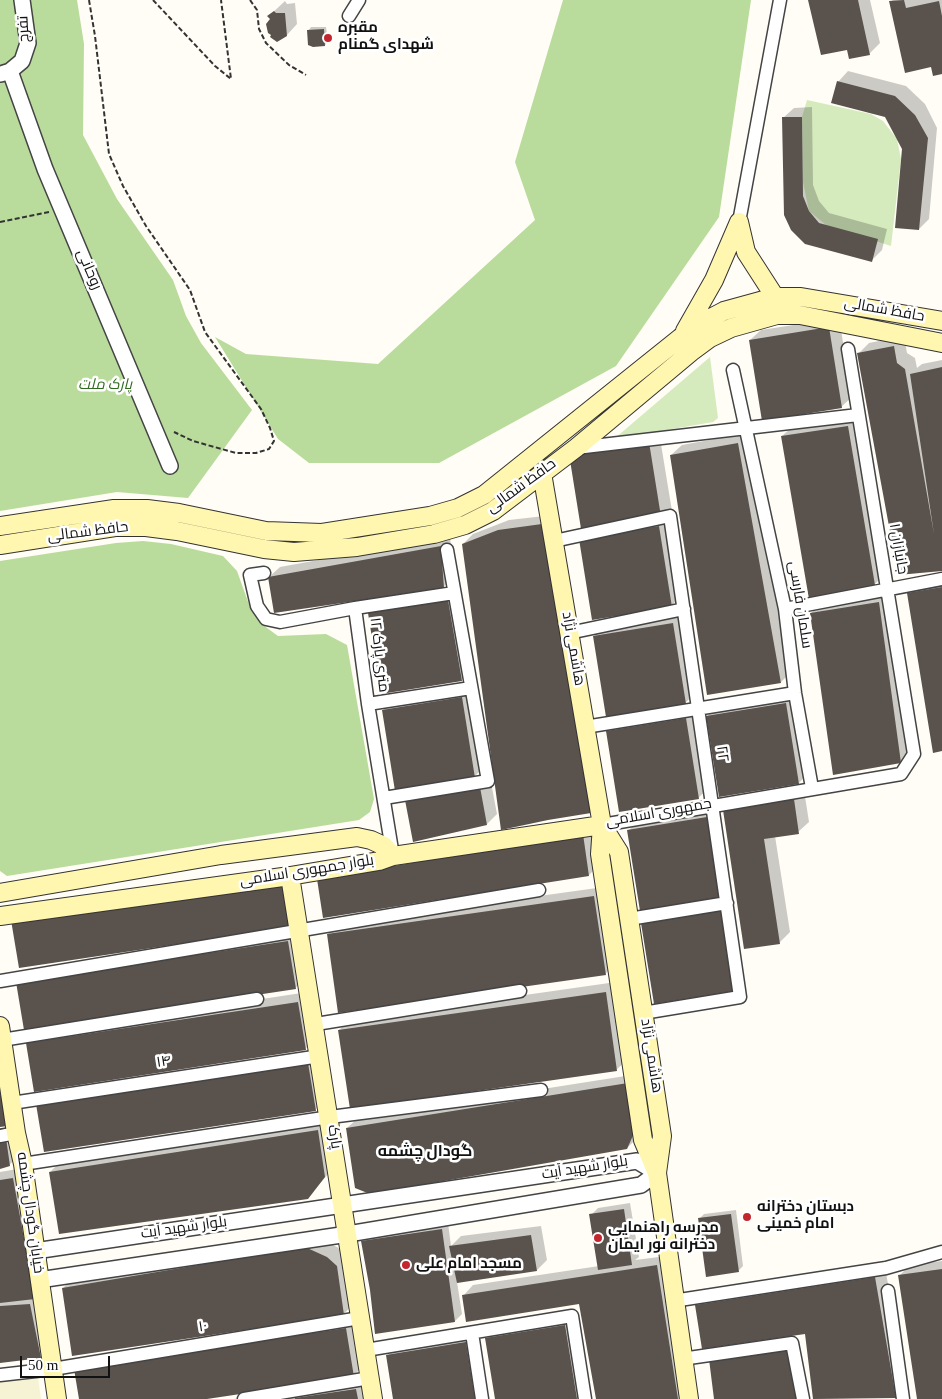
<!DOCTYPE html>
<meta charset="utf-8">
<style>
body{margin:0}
#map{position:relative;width:942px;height:1399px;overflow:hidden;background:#fffdf5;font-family:Georgia,serif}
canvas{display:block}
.scale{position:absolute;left:20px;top:1356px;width:90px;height:22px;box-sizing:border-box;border:2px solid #111;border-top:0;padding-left:6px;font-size:15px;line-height:18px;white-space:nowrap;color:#111;-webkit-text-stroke:4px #fff;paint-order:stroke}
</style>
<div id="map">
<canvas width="942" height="1399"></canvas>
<div class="scale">50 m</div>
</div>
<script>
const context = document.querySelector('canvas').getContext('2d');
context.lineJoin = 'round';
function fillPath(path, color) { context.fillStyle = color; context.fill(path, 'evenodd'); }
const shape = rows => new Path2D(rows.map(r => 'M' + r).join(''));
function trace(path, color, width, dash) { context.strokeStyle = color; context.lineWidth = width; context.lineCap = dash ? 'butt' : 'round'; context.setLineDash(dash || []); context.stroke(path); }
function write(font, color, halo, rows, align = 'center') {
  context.font = font + ' Georgia,Cairo,serif'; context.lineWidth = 5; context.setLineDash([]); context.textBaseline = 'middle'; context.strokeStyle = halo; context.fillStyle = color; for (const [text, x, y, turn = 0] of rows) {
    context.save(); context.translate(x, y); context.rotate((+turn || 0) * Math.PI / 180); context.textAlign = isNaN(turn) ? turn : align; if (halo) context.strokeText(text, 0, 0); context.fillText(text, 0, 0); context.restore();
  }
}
fillPath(shape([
 [37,1370,41,1399,0,1399,0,1378]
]), '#f6f3d4');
fillPath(shape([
 [807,100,871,114,883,121,897,139,901,159,891,246,826,225,809,211,803,182,802,117],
 [710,357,718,418,713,422,614,439]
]), '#d5ebbd');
fillPath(shape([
 [0,0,77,0,84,44,83,135,117,199,173,280,186,316,201,343,252,410,188,498,117,492,0,511],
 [563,0,751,0,719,217,616,366,439,463,309,463,278,439,215,337,246,354,378,364,535,220,515,162],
 [143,541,171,544,223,556,237,571,251,610,263,625,278,636,326,634,347,645,374,799,370,812,359,820,7,876,0,871,0,561,116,543]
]), '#b9dc9c');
fillPath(shape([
 [810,0,870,0,880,43,869,54,848,48],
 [892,0,942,0,942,73,932,65],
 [285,1,287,4,295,3,297,24,287,35,269,16],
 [311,27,326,27,328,42,325,45,308,31],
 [848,71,906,86,925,104,937,128,929,219,919,229,903,148,886,116,838,82],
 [812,107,813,185,819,201,829,213,887,229,882,250,871,261,806,242,783,118,794,108],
 [839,318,852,397,841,407,750,340,761,330],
 [904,336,907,353,915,358,917,368,922,364,942,360,942,570,859,353,869,343],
 [858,416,885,574,875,584,782,436,793,426],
 [659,432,672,511,681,596,671,606,580,444],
 [748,433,791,672,781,682,671,455,682,445],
 [553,515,601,802,591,812,463,544,473,534,509,520],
 [450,536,454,577,443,587,269,577,280,567],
 [942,579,942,750,909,593,919,583],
 [458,591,471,670,461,680,370,614,380,603],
 [889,592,911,751,901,762,811,613,822,603],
 [683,614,696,693,685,703,594,636,604,626],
 [472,687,484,767,474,777,383,710,393,700],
 [796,693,809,772,799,783,707,716,718,706],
 [696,708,709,788,698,798,607,731,618,721],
 [490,777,497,814,487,824,407,800],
 [804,790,809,822,798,832,775,836,790,932,779,943,724,810],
 [717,808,730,887,720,897,629,830,639,820],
 [593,825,599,865,589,875,318,880],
 [604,887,615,964,605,974,328,934,338,924],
 [298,931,306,978,295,988,18,982],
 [616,982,627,1060,616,1070,339,1030,350,1020],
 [308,992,315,1039,305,1049,28,1043,38,1033],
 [318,1053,325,1100,315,1110,45,1151],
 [638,1074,638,1137,627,1148,347,1128,358,1118],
 [328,1120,335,1166,308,1197,50,1172,60,1162],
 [16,1129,20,1155,9,1165,0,1168,0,1132],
 [23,1168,51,1347,41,1357,0,1362,0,1172],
 [630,1203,639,1257,635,1260,667,1256,690,1399,597,1399,580,1302,463,1296,473,1285,599,1266,591,1215,598,1208],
 [736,1210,743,1266,738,1271,699,1219,704,1214],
 [448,1223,451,1246,461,1236,541,1226,547,1260,537,1270,457,1282,462,1314,455,1321,371,1289,362,1241,369,1234],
 [316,1237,337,1247,347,1256,354,1303,344,1314,63,1288,73,1278],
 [942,1261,942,1399,918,1399,899,1276,910,1265],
 [885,1267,906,1387,896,1397,814,1399,806,1332,696,1306,706,1295],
 [575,1315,584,1399,496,1399,487,1338,497,1328],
 [357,1319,364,1365,353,1376,198,1399,80,1399,76,1370],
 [476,1333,487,1399,395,1399,388,1355,398,1345],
 [366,1379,369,1399,234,1399]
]), '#0003');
fillPath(shape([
 [808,0,858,0,870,55,849,59,847,50,821,55],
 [904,0,906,8,939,1,942,16,942,74,933,76,931,67,905,73,889,1],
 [274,11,276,13,285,13,287,36,277,42,270,37,271,35,268,33,266,24,270,19,267,16],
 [324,29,325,46,313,47,308,45,307,30],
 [837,81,895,96,915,115,928,138,919,230,895,228,902,149,885,117,831,103],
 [782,117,802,117,803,196,809,211,819,223,878,239,872,262,805,244,791,230,784,215],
 [829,327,842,408,762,421,749,340],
 [894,346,897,363,905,369,934,534,910,374,942,367,942,571,898,575,857,353],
 [848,426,875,585,809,599,781,436],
 [649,442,662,523,582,535,569,454],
 [738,443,781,683,707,695,670,455],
 [542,524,591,813,548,820,501,830,462,544,498,530],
 [659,526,672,607,592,620,579,539],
 [441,546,444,588,274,613,268,577],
 [942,587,942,751,933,753,907,593],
 [448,600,462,681,381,694,368,613],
 [879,602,901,763,833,775,810,613],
 [673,623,686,704,606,717,593,636],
 [462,697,475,778,395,791,382,710],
 [786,703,799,784,719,797,706,716],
 [686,718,699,799,619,812,606,731],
 [480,787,487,825,413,842,405,800],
 [794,799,799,834,764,839,780,944,744,949,723,810],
 [707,817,721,898,640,911,627,830],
 [583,834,589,876,323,918,317,879],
 [284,879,291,927,19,968,11,920],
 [594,896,606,975,338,1013,327,934],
 [721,910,734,991,654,1004,641,923],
 [288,941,296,989,24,1030,16,982],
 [606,992,617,1071,350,1109,338,1030],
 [298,1002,306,1050,34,1092,26,1043],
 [308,1063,316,1111,44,1152,36,1104],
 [628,1083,635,1131,627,1149,370,1194,355,1188,346,1128],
 [0,1092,8,1126,0,1127],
 [318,1130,325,1177,308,1199,59,1234,49,1172],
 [6,1138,10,1166,0,1169,0,1140],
 [13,1178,35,1299,0,1303,0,1180],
 [624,1209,632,1265,598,1270,589,1214],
 [731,1214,739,1272,706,1277,698,1218],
 [442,1229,455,1322,375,1334,370,1290,361,1241],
 [531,1235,537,1271,457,1283,449,1246],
 [305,1247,327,1257,337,1266,344,1315,72,1356,62,1288],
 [657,1265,678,1399,596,1399,579,1304,466,1322,462,1295],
 [942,1269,942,1399,917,1399,898,1275],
 [875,1277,896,1398,813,1399,805,1334,702,1349,695,1305],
 [30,1304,41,1358,0,1363,0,1306],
 [565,1325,577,1399,495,1399,485,1338],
 [346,1328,354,1377,207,1399,79,1399,74,1369],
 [466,1342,475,1399,393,1399,386,1355],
 [787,1348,797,1399,714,1399,709,1359],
 [356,1389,358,1399,295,1399,295,1398]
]), '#5a524d');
const minor = shape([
 [349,16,359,0],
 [739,222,780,0],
 [733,370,785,609,795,693,812,788],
 [576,448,858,415],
 [554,541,670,516,740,997,643,1013],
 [264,573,250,575,257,606,266,619,280,622,355,608,368,704,393,856],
 [355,608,454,593],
 [785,609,942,579],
 [569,633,684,609],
 [368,704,471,688],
 [585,727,795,693],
 [384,798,488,781,447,550],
 [602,825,901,774,914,754,848,349],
 [629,919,727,903],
 [0,981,539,890],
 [316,1024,520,991],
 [2,1040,257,999],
 [12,1103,320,1056],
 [0,1136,16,1133],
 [23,1164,330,1117,541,1090],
 [888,1291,903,1399],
 [673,1301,886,1268,942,1252],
 [472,1333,482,1399],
 [366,1350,572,1316,585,1399],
 [682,1359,792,1343,803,1399],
 [0,1375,53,1369,360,1318],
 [244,1399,370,1378]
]);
const tertiary = shape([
 [10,71,45,169,170,466],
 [1,74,10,71,22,61,28,43,22,0],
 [35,1251,637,1161,657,1173,641,1185,348,1234,39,1280]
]);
const secondary = shape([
 [739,222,746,252,775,297],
 [685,331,714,280,739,222],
 [542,473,602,825,600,854,643,1140,657,1173],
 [0,526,114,509,147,509,179,513,266,531,322,533,430,516,458,508,484,495,680,338,701,323,724,311,775,297,801,297,942,321],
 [0,545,115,527,146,527,177,531,264,549,294,552,357,547,434,534,465,525,493,511,576,448,691,352,710,338,731,328,777,315,800,315,942,343],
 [602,825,619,852,662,1136,657,1173,689,1399],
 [290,876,373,1399],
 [0,893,221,855,357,837,371,840,384,846,393,856],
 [0,916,290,876,379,861,393,856,602,825],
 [0,1026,16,1133,23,1164,57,1399]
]);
trace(minor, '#444', 15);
trace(tertiary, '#444', 18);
trace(secondary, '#333', 20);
trace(shape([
 [89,0,95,36,109,154,123,186,146,226,190,290,205,332,261,409,270,428,274,441,269,449,256,453,236,453,193,441,174,432],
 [153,0,215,66,231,79,221,0],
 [250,0,257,10,259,29,266,43,289,65,306,75],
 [0,222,49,212]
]), '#333', 2, [5, 2.5]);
trace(minor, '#fff', 12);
trace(tertiary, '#fff', 15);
trace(secondary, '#fff6b0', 18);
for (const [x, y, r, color] of [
 [328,38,5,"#c4262e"],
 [747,1217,5,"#c4262e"],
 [598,1238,5,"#c4262e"],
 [406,1265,5,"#c4262e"]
]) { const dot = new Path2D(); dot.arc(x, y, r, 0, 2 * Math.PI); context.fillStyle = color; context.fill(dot); trace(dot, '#fff', 2); }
write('15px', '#111', '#fff', [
 ["تفرج",25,29,-93],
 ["روحانی",88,270,67],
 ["حافظ شمالی",884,311,10],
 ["حافظ شمالی",522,487,-36],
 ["حافظ شمالی",88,533,-7],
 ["جانبازان ۱",897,549,80],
 ["سلمان فارسی",799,605,81],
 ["هاشمی نژاد",572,649,80],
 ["۱۲ متری پارک",378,655,83],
 ["۲۲",721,754,82],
 ["جمهوری اسلامی",659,814,-10],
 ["بلوار جمهوری اسلامی",307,872,-9],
 ["هاشمی نژاد",650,1056,81],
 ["۱۴",164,1063,-9],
 ["پارک",333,1137,81],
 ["بلوار شهید آیت",585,1169,-9],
 ["خیابان گودال چشمه",29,1213,82],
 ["بلوار شهید آیت",184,1229,-8],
 ["۱۰",203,1328,-9]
]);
write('bold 15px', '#111', '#fff', [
 ["مقبره",338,29],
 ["شهدای گمنام",338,46],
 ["دبستان دخترانه",757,1208],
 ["امام خمینی",757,1225],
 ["مدرسه راهنمایی",608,1229],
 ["دخترانه نور ایمان",608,1246],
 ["مسجد امام علی",416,1265]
], 'left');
write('italic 15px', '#2f6b1f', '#fff', [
 ["پارک ملت",105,386]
]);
write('bold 16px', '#111', '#fff', [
 ["گودال چشمه",425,1153]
]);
</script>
